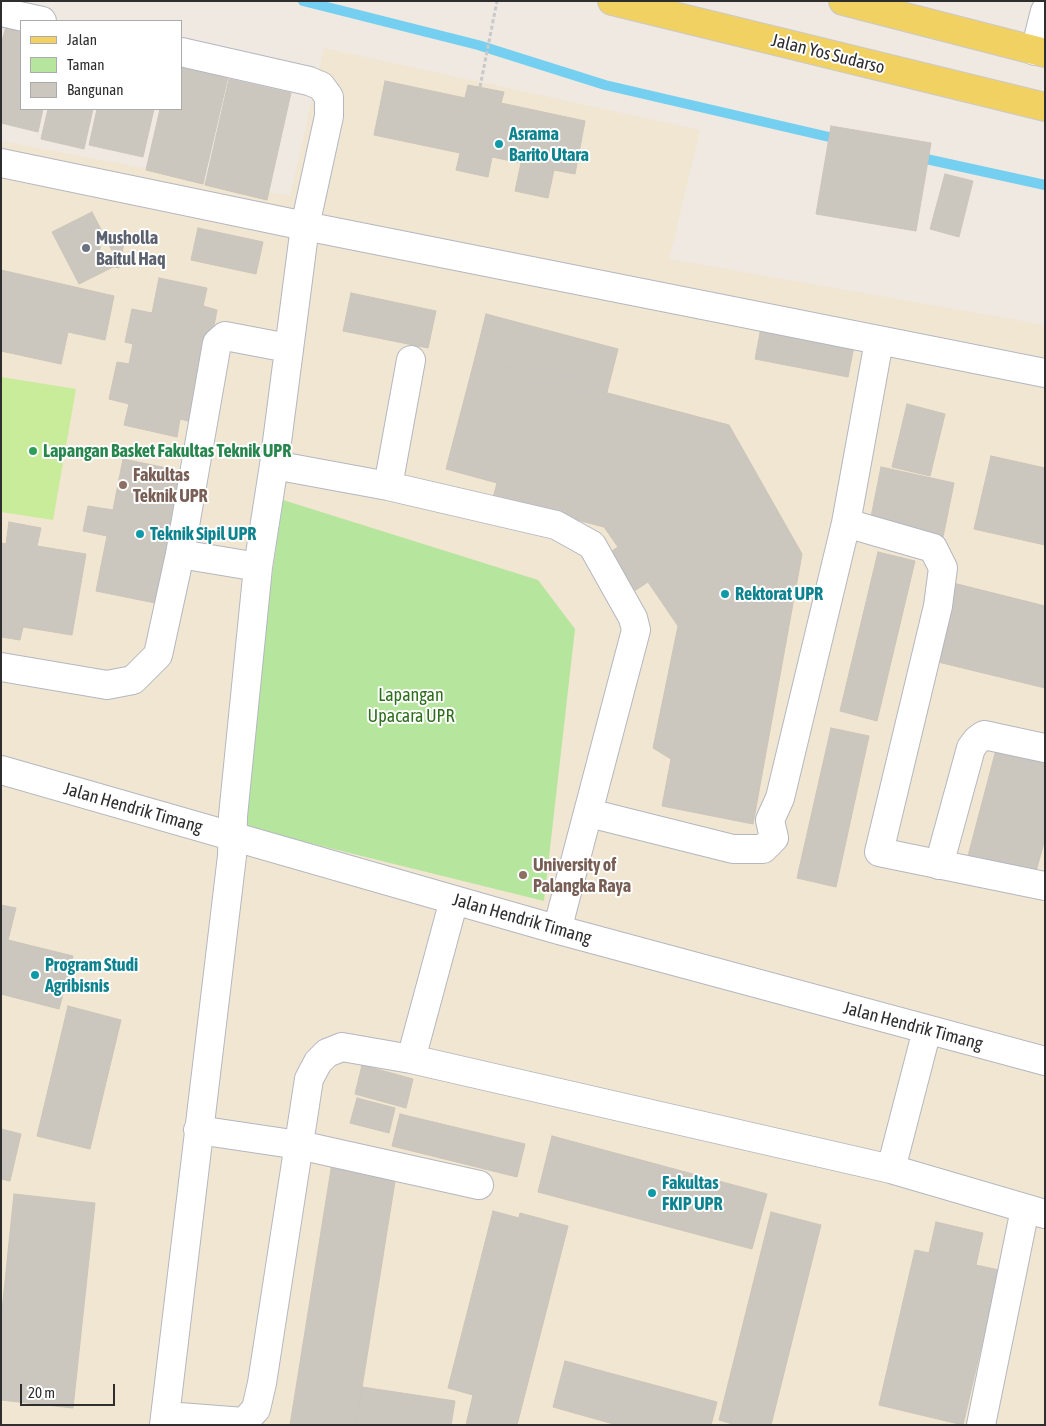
<!DOCTYPE html>
<style>
body{margin:0}
#map{position:relative;width:1046px;height:1426px;overflow:hidden;background:#efe9e1;font-family:"Asap Condensed",sans-serif}
canvas{display:block}
.frame{position:absolute;inset:0;border:2px solid #2e2e2e;pointer-events:none}
.legend{position:absolute;left:20px;top:20px;width:162px;height:90px;box-sizing:border-box;background:#fff;border:1px solid #ababab;margin:0;padding:6px 9px;list-style:none;font-size:15px;color:#2e2e2e}
.legend li{display:flex;align-items:center;gap:10px;height:25px}
.legend b{width:25px;border:1px solid #ababab}
.scale{position:absolute;left:20px;top:1384px;width:95px;height:22px;box-sizing:border-box;border:2px solid #2e2e2e;border-top:0;padding-left:6px;font-size:15px;line-height:18px;white-space:nowrap;color:#2e2e2e;-webkit-text-stroke:4px #fff;paint-order:stroke}
</style>
<div id="map">
<canvas width="1046" height="1426"></canvas>
<div class="frame"></div>
<ul class="legend">
<li><b style="height:6px;background:#f2d163"></b>Jalan</li>
<li><b style="height:14px;background:#b6e59e"></b>Taman</li>
<li><b style="height:14px;background:#cbc7bf"></b>Bangunan</li>
</ul>
<div class="scale">20 m</div>
</div>
<script>
const context = document.querySelector('canvas').getContext('2d');
context.lineJoin = 'round';
function fillPath(path, color) { context.fillStyle = color; context.fill(path, 'evenodd'); }
const shape = rows => new Path2D(rows.map(r => 'M' + r).join(''));
function trace(path, color, width, dash) { context.strokeStyle = color; context.lineWidth = width; context.lineCap = dash ? 'butt' : 'round'; context.setLineDash(dash || []); context.stroke(path); }
function write(font, color, halo, rows, align = 'center') {
  context.font = font + ' "Asap Condensed",sans-serif'; context.lineWidth = 4; context.setLineDash([]); context.textBaseline = 'middle'; context.strokeStyle = halo; context.fillStyle = color; for (const [text, x, y, turn = 0] of rows) {
    context.save(); context.translate(x, y); context.rotate((+turn || 0) * Math.PI / 180); context.textAlign = isNaN(turn) ? turn : align; if (halo) context.strokeText(text, 0, 0); context.fillText(text, 0, 0); context.restore();
  }
}
fillPath(shape([
 [324,48,700,130,669,259,1045,325,1045,1425,1,1425,1,141,290,196]
]), '#f0e6d1');
fillPath(shape([
 [283,500,538,580,575,629,544,901,236,825]
]), '#b6e59e');
fillPath(shape([
 [1,377,76,389,53,520,1,512]
]), '#c9ec9a');
trace(shape([
 [303,1,478,45,605,85,842,140],
 [917,157,1045,185]
]), '#75cff0', 10);
const building = shape([
 [6,26,21,29,21,109,43,109,38,132,1,123,1,45,6,26],
 [181,66,228,77,203,184,146,170,160,109,181,109,181,66],
 [229,79,291,93,267,200,205,185,229,79],
 [385,81,465,98,468,85,504,92,501,103,585,121,575,174,554,170,548,198,515,191,521,163,492,157,488,177,456,170,460,153,374,135,385,81],
 [48,109,93,109,84,149,41,139,48,109],
 [97,109,154,109,143,157,89,145,97,109],
 [831,126,931,143,916,231,816,214,831,126],
 [945,174,973,181,959,237,930,229,945,174],
 [92,212,119,264,79,284,52,232,92,212],
 [198,228,263,242,256,274,191,260,198,228],
 [102,238,124,243,119,268,97,263,102,238],
 [1,270,114,296,105,340,68,332,61,364,1,351,1,270],
 [159,278,207,288,203,306,217,310,196,423,180,419,177,437,124,425,129,404,109,399,117,362,129,364,133,344,125,342,132,309,152,313,159,278],
 [351,293,436,311,428,348,343,331,351,293],
 [486,314,618,349,607,392,475,358,486,314],
 [761,328,854,346,848,377,755,359,761,328],
 [475,358,729,425,802,554,753,824,662,806,671,759,653,748,678,626,648,582,613,605,588,567,618,547,604,527,493,498,497,483,446,469,475,358],
 [907,404,945,414,930,476,892,467,907,404],
 [991,456,1045,468,1045,545,974,529,991,456],
 [123,459,196,474,170,606,96,591,107,536,83,531,88,506,113,510,123,459],
 [881,467,954,483,943,537,870,522,881,467],
 [9,522,41,528,37,546,86,554,72,635,23,627,20,640,1,637,1,543,6,544,9,522],
 [878,552,915,561,877,721,840,711,878,552],
 [953,583,1045,606,1045,688,934,661,953,583],
 [831,728,869,736,836,887,797,878,831,728],
 [997,746,1045,759,1045,839,1035,875,968,856,997,746],
 [1,905,16,908,8,940,73,956,59,1009,1,994,1,905],
 [68,1006,121,1020,90,1149,37,1136,68,1006],
 [362,1065,413,1079,406,1108,355,1094,362,1065],
 [357,1098,395,1108,389,1133,350,1123,357,1098],
 [400,1114,525,1144,517,1177,392,1146,400,1114],
 [1,1129,21,1134,10,1181,1,1179,1,1129],
 [552,1136,767,1194,752,1249,538,1192,552,1136],
 [332,1163,396,1175,356,1425,290,1425,332,1163],
 [14,1194,95,1203,73,1408,1,1400,1,1320,14,1194],
 [493,1211,519,1218,520,1213,568,1226,517,1425,466,1425,473,1395,448,1388,493,1211],
 [771,1212,821,1225,771,1425,736,1425,719,1420,771,1212],
 [936,1222,983,1233,976,1265,999,1270,963,1425,879,1405,915,1250,929,1253,936,1222],
 [565,1361,717,1402,711,1425,617,1425,553,1407,565,1361],
 [362,1387,455,1401,451,1425,356,1425,362,1387]
]);
fillPath(building, '#cbc7bf');
trace(building, '#cbc5ba', 1);
const minor = shape([
 [1,12,42,21],
 [1035,51,1045,11],
 [181,52,309,81,321,86,329,97,329,116,305,226,1045,373],
 [1,163,305,226,274,465,258,567,233,816,232,856,164,1425],
 [274,465,388,486,556,525,592,545,633,618,636,630,561,915,559,930],
 [388,486,411,360],
 [846,523,933,548,943,568,938,606,879,852,1045,886],
 [180,554,217,343,225,336,288,348],
 [1,667,107,685,133,680,158,655,180,554,258,567],
 [1,770,559,930,1045,1061],
 [589,813,733,849,763,849,774,838,770,820,780,798,846,523,879,341],
 [939,865,971,748,977,740,984,735,1045,748],
 [454,900,411,1059,891,1169,1045,1214],
 [198,1130,299,1145,479,1185],
 [891,1169,927,1030],
 [166,1416,244,1422,256,1409,262,1383,309,1079,318,1062,327,1053,342,1047,411,1059],
 [981,1425,1025,1209]
]);
const major = shape([
 [612,1,1045,107],
 [843,1,1045,53]
]);
trace(minor, '#b4b7c1', 30);
trace(major, '#c9c9c9', 30);
trace(shape([
 [480,87,497,1]
]), '#c9c9c9', 3, [4, 2.5]);
trace(minor, '#fff', 28);
trace(major, '#f2d163', 28);
for (const [x, y, r, color] of [
 [499,144,5,"#0f9aa8"],
 [86,248,5,"#6b7280"],
 [33,451,5,"#2e9e5b"],
 [123,485,5,"#8d6e63"],
 [140,534,5,"#0f9aa8"],
 [725,594,5,"#0f9aa8"],
 [523,875,5,"#8d6e63"],
 [35,975,5,"#0f9aa8"],
 [652,1193,5,"#0f9aa8"]
]) { const dot = new Path2D(); dot.arc(x, y, r, 0, 2 * Math.PI); context.fillStyle = color; context.fill(dot); trace(dot, '#fff', 2); }
write('18px', '#2e2e2e', '#fff', [
 ["Jalan Yos Sudarso",828,54,14],
 ["Jalan Hendrik Timang",133,808,16],
 ["Jalan Hendrik Timang",522,919,16],
 ["Jalan Hendrik Timang",913,1026,15]
]);
write('bold 18px', '#0d838f', '#fff', [
 ["Asrama",509,134],
 ["Barito Utara",509,155],
 ["Teknik Sipil UPR",150,534],
 ["Rektorat UPR",735,594],
 ["Program Studi",45,965],
 ["Agribisnis",45,986],
 ["Fakultas",662,1183],
 ["FKIP UPR",662,1204]
], 'left');
write('bold 18px', '#5b616d', '#fff', [
 ["Musholla",96,238],
 ["Baitul Haq",96,259]
], 'left');
write('bold 18px', '#27864d', '#fff', [
 ["Lapangan Basket Fakultas Teknik UPR",43,451]
], 'left');
write('bold 18px', '#785e54', '#fff', [
 ["Fakultas",133,475],
 ["Teknik UPR",133,496],
 ["University of",533,865],
 ["Palangka Raya",533,886]
], 'left');
write('18px', '#2c6e1b', '#fff', [
 ["Lapangan",411,695],
 ["Upacara UPR",411,716]
]);
</script>
